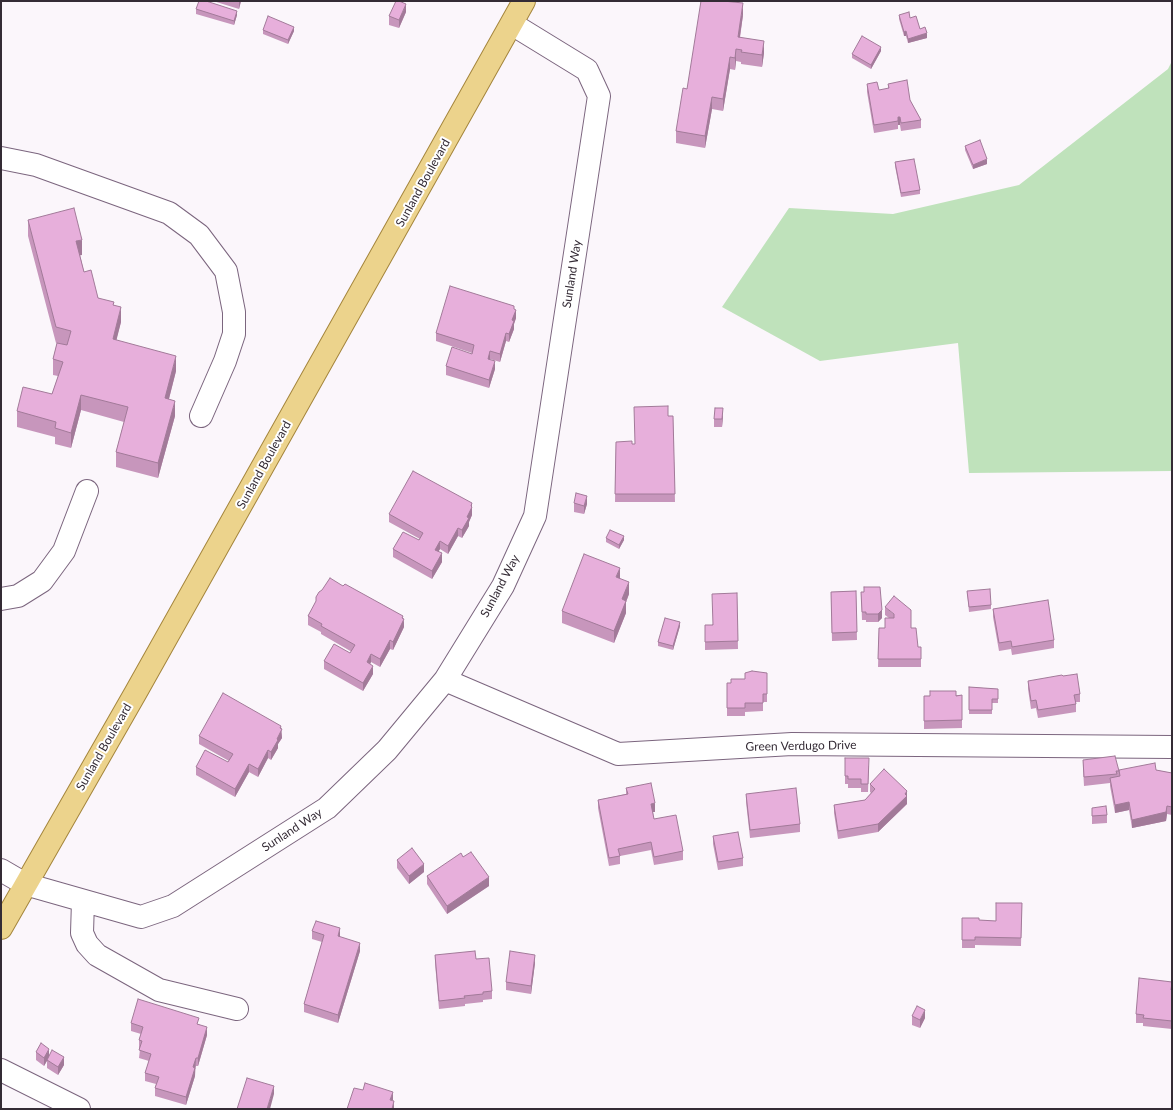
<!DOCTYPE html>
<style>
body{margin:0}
#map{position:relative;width:1173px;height:1110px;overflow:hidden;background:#fbf6fb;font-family:Lato,sans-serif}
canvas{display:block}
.frame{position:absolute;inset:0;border:2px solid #342b35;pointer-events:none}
</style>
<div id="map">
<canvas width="1173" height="1110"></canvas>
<div class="frame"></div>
</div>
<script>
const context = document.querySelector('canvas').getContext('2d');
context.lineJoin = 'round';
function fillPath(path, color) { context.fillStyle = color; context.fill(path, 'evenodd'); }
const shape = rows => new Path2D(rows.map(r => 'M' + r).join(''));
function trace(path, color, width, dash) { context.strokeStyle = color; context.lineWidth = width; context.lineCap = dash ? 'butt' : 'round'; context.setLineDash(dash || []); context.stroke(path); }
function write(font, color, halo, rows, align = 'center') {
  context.font = font + ' Lato,sans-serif'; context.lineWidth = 4; context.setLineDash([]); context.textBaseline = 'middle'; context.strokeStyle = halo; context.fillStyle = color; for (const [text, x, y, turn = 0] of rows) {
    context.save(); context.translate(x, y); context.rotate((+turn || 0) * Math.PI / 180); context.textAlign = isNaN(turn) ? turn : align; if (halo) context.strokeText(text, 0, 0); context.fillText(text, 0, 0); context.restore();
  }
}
fillPath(shape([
 [1172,61,1172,471,969,473,958,343,820,361,722,307,789,208,893,214,1019,185,1168,69]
]), '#bfe2bb');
const minor = shape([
 [1,158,36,165,169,213,199,235,226,271,234,312,234,334,225,361,201,416],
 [1,599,18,596,42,581,64,551,87,491],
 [445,680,618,754,792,744,1172,747],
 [1,870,25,884,141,917,173,906,327,808,387,750,445,680,503,586,535,516,599,96,587,70,512,24],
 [83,901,82,933,87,944,97,955,159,990,237,1009],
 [1,1070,79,1109]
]);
const major = shape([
 [1,928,136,692,524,1]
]);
trace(minor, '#7b657e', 24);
trace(major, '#a4853c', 24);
trace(minor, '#fff', 22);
trace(major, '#ecd38c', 22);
fillPath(shape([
 [213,1,241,1,239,9],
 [196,9,237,15,234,25,196,14],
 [406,12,399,28,389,25,389,16],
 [743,15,740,38,764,53,762,67,741,64,741,62,736,61,735,70,730,69,723,111,712,109,705,148,676,143,676,131,687,89],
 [899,15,910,18,927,38,908,43,906,36,904,36,899,19],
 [263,30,294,31,288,44,263,34],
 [881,51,871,69,852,58,852,54],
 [867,84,879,90,888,89,888,84,910,100,921,120,921,128,901,131,900,125,898,125,898,129,874,133,867,92],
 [965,146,987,164,973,169,965,150],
 [895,162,920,190,920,194,901,197,895,166],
 [28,220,82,255,80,255,84,272,98,298,114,305,121,322,116,340,176,371,169,399,175,416,158,478,116,467,116,452,124,422,81,410,71,448,55,444,55,437,17,427,17,411,52,394,58,376,53,375,53,359,57,343,56,343,28,236],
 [514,309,516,318,514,324,514,329,509,342,506,341,500,362,490,359,490,360,495,369,489,388,446,375,446,366,472,354,472,353,436,341,436,333],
 [668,416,673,416,675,502,615,502,616,442,632,444,635,444],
 [723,416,722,427,714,427,714,419],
 [574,503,587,504,584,514,574,512],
 [472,507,472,515,469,522,469,526,462,538,458,536,448,554,440,549,438,552,442,562,432,579,393,557,393,549,419,540,420,539,389,522,389,514],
 [606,538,624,540,619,549,606,542],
 [620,578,629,594,626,602,626,613,614,643,562,623,562,611],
 [856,591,857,640,832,641,831,592],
 [967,591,991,605,991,609,969,612],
 [861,592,882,618,878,622,866,622,866,620,862,620],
 [737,593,738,649,705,650,705,625,712,625],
 [316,597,403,618,404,627,393,650,390,649,380,667,371,662,370,664,373,674,363,691,324,669,324,661,350,653,352,652,321,634,321,632,308,625,308,616,316,602],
 [885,607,911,628,918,647,921,647,921,667,878,667,879,628,885,628,889,618,885,615],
 [993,609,1054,640,1054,648,1012,655,1011,649,999,651,993,617],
 [680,626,673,650,658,646,658,642],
 [767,673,767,702,763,702,763,711,745,712,745,716,727,716,727,683,731,683],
 [1028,681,1080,694,1080,702,1076,702,1076,712,1038,718,1036,708,1031,709,1028,689],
 [969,687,998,689,998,703,992,703,992,714,969,714],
 [962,695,962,728,924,729,924,696],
 [281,729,282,738,278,744,278,748,271,760,268,758,258,777,249,772,235,797,196,775,196,767,228,762,229,761,199,744,199,736],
 [845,758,869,766,868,792,861,792,861,788,848,788,848,784,845,784],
 [1083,760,1119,770,1156,770,1172,773,1172,815,1167,814,1166,821,1132,828,1129,810,1115,813,1110,786,1110,783,1084,786,1083,768],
 [870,784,907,799,907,804,878,832,838,839,834,813,834,805,865,800,871,793,870,792],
 [626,788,655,812,653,812,654,819,683,851,683,860,654,865,651,850,620,856,620,864,609,866,598,808,598,800,626,794],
 [746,794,800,824,800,832,750,838,746,802],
 [1092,808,1107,815,1107,823,1092,824],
 [713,836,743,858,743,866,718,870,713,844],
 [463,857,489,886,447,914,427,884,427,876],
 [397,860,424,872,409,884,397,868],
 [1022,903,1021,946,975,945,975,948,962,948,962,918,979,920,996,921],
 [312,931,340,937,360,951,338,1023,304,1012,304,1004,322,942,312,939],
 [435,955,476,959,492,991,492,999,483,1000,483,1002,465,1004,465,1006,439,1009,435,963],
 [535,963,531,994,506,990,506,982],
 [1172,990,1172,1029,1143,1026,1143,1023,1136,1023,1136,1014],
 [912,1016,925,1018,920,1028,912,1025],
 [131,1023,199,1024,207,1035,198,1066,196,1066,195,1069,195,1076,186,1105,155,1096,155,1088,156,1084,145,1081,145,1073,149,1061,139,1058,140,1049,139,1048,139,1040,141,1034,131,1031],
 [36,1052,49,1055,64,1065,58,1075,47,1068,47,1061,44,1066,36,1060]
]), '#c796bc');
fillPath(shape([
 [239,1,241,1,239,9],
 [743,3,743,15,738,49,738,37],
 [406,4,406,12,399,28,399,20],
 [237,11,237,15,234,25,234,21],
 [294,27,294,31,288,44,288,40],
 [906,31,906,36,904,36,904,32],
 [927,33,927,38,908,43,908,39],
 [764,41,764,53,762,67,762,55],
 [881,47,881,51,871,69,871,65],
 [736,49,736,61,735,70,735,58],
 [730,57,730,69,723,111,723,99],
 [712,97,712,109,705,148,705,136],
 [898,117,900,117,900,125,898,125],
 [987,159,987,164,973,169,973,165],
 [82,240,82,255,76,256,76,241],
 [514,306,514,314,516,310,516,318,514,324,514,329,509,342,509,334],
 [121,307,121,322,113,354,113,339],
 [506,333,506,341,500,362,500,354],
 [490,351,490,359,488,367,488,359],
 [176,356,176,371,165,414,165,398],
 [495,361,495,369,489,388,489,380],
 [81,395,81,410,71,448,71,433],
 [175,401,175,416,158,478,158,463],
 [723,408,723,416,722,427,722,419],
 [587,496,587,504,584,514,584,506],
 [472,503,472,515,469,522,469,526,462,538,462,530],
 [458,528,458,536,448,554,448,546],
 [624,536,624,540,619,549,619,545],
 [440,541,440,549,435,558,435,550],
 [442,553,442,562,432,579,432,571],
 [620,568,620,579,616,577],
 [629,582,629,594,626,602,626,613,614,643,614,631,622,599],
 [882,610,882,618,878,622,878,614],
 [403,616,403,622,404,619,404,627,393,650,393,642],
 [680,622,680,626,673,650,673,646],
 [390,640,390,649,380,667,380,659],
 [371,654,371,662,367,671,367,662],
 [373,666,373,674,363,691,363,683],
 [281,726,282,738,278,744,278,748,271,760,271,752,277,739,280,728],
 [268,750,268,758,258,777,258,769],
 [249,764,249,772,235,797,235,789],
 [907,791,907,804,878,832,878,824],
 [1129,802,1129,810,1115,813,1115,805],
 [655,803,655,812,651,812,651,804],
 [1167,806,1167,814,1166,821,1132,828,1132,820],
 [424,864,424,872,409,884,409,876],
 [489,877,489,886,447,914,447,906],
 [340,928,340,936,338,944,338,936],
 [360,943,360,951,338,1023,338,1015],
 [535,955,535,963,531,994,531,986],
 [925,1010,925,1018,920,1028,920,1020],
 [207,1027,207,1035,198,1066,198,1058],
 [49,1049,49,1057,44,1066,44,1058],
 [64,1057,64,1065,58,1075,58,1067],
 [196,1058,195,1076,186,1105,186,1097,193,1067],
 [274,1086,274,1094,270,1109,267,1109],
 [393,1092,393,1100,390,1100],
 [394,1101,394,1109,392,1109]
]), '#a27a99');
const building = shape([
 [199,1,206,1,237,11,234,21,196,9,199,1],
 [396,1,399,1,406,4,399,20,389,16,396,1],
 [701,1,723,1,743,3,738,37,764,41,762,55,741,52,742,50,736,49,735,58,730,57,723,99,712,97,705,136,676,131,683,88,687,89,701,1],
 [909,12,910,18,916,16,920,29,925,27,927,33,908,39,906,31,904,32,899,15,909,12],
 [268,16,294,27,288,40,263,30,268,16],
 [862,36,881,47,871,65,852,54,862,36],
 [907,80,910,100,921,120,901,123,900,117,898,117,898,121,874,125,867,84,877,82,879,90,889,88,888,84,907,80],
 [980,140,987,159,973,165,965,146,980,140],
 [914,159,920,190,901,193,895,162,914,159],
 [74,208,82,240,76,241,84,272,91,270,98,298,114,302,113,305,121,307,113,339,176,356,165,398,175,401,158,463,116,452,128,407,81,395,71,433,55,428,56,422,17,411,23,387,52,394,63,362,53,359,57,343,67,345,71,331,56,327,28,220,74,208],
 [450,286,514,306,514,309,516,310,512,320,514,321,509,334,506,333,500,354,490,351,488,359,495,361,489,380,446,366,452,347,472,354,474,345,436,333,450,286],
 [668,406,668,416,673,416,675,494,615,494,616,442,632,441,632,444,635,444,634,407,668,406],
 [715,408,723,408,722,419,714,419,715,408],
 [413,471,472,503,471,506,472,507,467,517,469,518,462,530,458,528,448,546,440,541,435,550,442,553,432,571,393,549,403,532,419,540,423,533,389,514,413,471],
 [576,493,587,496,584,506,574,503,576,493],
 [610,530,624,536,619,545,606,538,610,530],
 [584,554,620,568,616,577,629,582,622,599,626,601,614,631,562,611,584,554],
 [330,578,343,586,345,584,403,616,402,618,404,619,393,642,390,640,380,659,371,654,367,662,373,666,363,683,324,661,334,644,350,653,355,645,321,626,322,624,308,616,316,601,316,597,319,592,322,590,330,578],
 [864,587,880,587,882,610,878,614,866,614,866,612,862,612,861,592,864,592,864,587],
 [990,589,991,605,969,607,967,591,990,589],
 [856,591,857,632,832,633,831,592,856,591],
 [737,593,738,641,705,642,705,625,713,625,712,594,737,593],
 [894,596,911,610,911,628,916,628,918,647,921,647,921,659,878,659,879,628,885,628,885,618,894,618,894,614,885,607,894,596],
 [1048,600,1054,640,1012,647,1011,641,999,643,993,609,1048,600],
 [665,618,680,622,673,646,658,642,665,618],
 [752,671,767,673,767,694,763,694,763,703,745,703,745,708,727,708,727,683,731,683,731,679,745,679,745,673,752,671],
 [1077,674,1080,694,1074,695,1076,704,1038,710,1036,700,1031,701,1028,681,1062,675,1063,676,1077,674],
 [969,687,998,689,998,699,992,699,992,710,969,710,969,687],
 [930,691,956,691,956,696,962,695,962,720,924,721,924,696,930,696,930,691],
 [223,693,281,726,280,728,282,729,277,739,278,740,271,752,268,750,258,769,249,764,235,789,196,767,205,750,228,762,233,754,199,736,223,693],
 [1115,756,1119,771,1116,771,1117,774,1084,777,1083,760,1115,756],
 [845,758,869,758,868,784,861,784,861,779,848,779,848,776,845,776,845,758],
 [1155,763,1156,770,1172,773,1172,807,1167,806,1166,812,1132,820,1129,802,1115,805,1110,778,1120,776,1119,770,1155,763],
 [884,769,907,791,905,794,907,796,878,824,838,831,834,805,865,800,875,789,870,784,884,769],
 [651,783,655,803,651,804,654,819,676,815,683,851,654,857,651,842,618,849,620,856,609,858,598,800,628,794,626,788,651,783],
 [796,788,800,824,750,830,746,794,796,788],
 [1106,806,1107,815,1092,816,1092,808,1106,806],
 [738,832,743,858,718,862,713,836,738,832],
 [412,848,424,864,409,876,397,860,412,848],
 [471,852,489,877,447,906,427,876,461,853,463,857,471,852],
 [996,903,1022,903,1021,938,975,937,975,940,962,940,962,918,979,918,979,920,996,921,996,903],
 [316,921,340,928,338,936,360,943,338,1015,304,1004,324,935,312,931,316,921],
 [475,951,476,959,489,958,492,991,483,992,483,994,464,996,465,998,439,1001,435,955,475,951],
 [510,951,535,955,531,986,506,982,510,951],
 [1139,978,1172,982,1171,990,1172,990,1172,1021,1143,1018,1144,1015,1136,1014,1139,978],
 [138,999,199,1018,197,1024,207,1027,198,1058,196,1058,193,1067,195,1068,186,1097,155,1088,159,1077,145,1073,151,1054,139,1050,142,1041,139,1040,143,1027,131,1023,138,999],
 [917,1006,925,1010,920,1020,912,1016,917,1006],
 [41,1043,49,1049,44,1058,36,1052,41,1043],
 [52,1050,64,1057,58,1067,47,1060,52,1050],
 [247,1078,274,1086,267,1109,237,1109,247,1078],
 [365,1083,393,1092,390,1100,394,1101,392,1109,347,1109,354,1088,363,1090,365,1083]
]);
fillPath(building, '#e7afdb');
trace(building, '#a27a99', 1);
write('12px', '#342b35', '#fff', [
 ["Sunland Boulevard",423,183,-61],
 ["Sunland Way",572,274,-81],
 ["Sunland Boulevard",264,465,-61],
 ["Sunland Way",500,586,-62],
 ["Green Verdugo Drive",801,746,-1],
 ["Sunland Boulevard",104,747,-60],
 ["Sunland Way",292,830,-33]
]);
</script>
